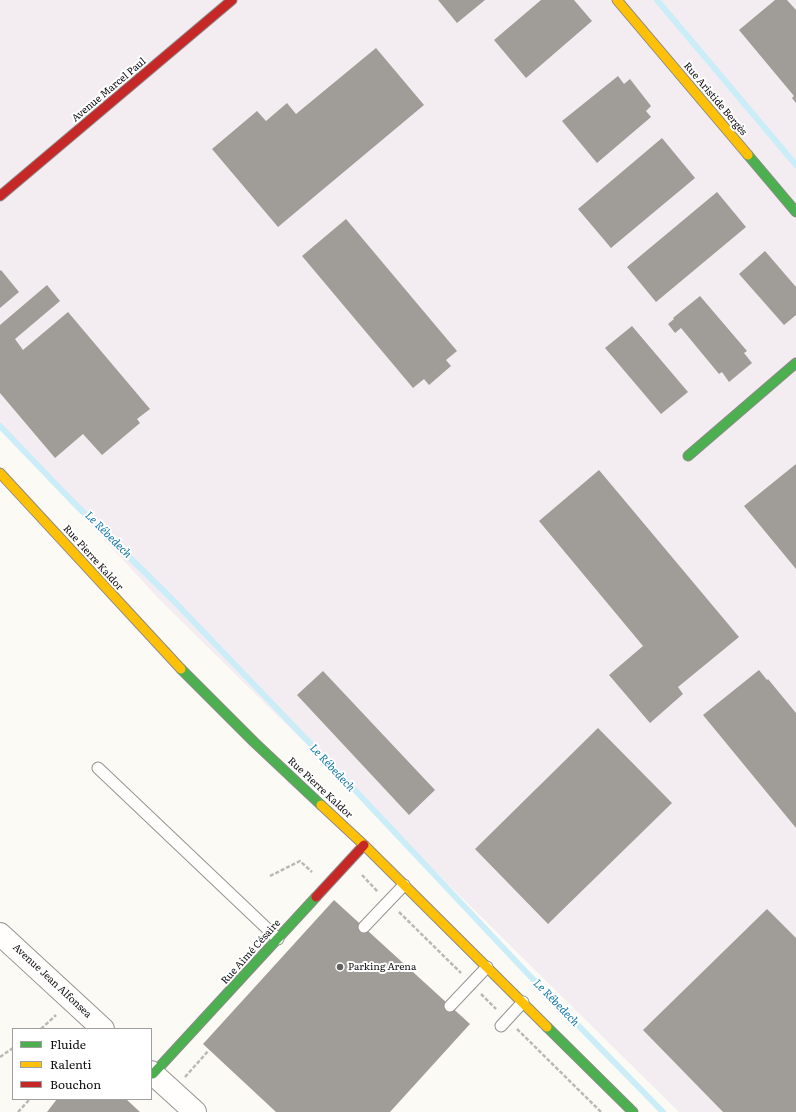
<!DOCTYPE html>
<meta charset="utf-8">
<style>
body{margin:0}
#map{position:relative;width:796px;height:1112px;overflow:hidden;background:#fcfaf4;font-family:Literata,serif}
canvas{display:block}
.legend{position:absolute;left:12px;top:1028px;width:140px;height:72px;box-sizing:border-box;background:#fff;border:1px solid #9f9f9f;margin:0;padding:5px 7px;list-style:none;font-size:12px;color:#0f0f0f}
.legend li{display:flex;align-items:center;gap:8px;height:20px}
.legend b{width:20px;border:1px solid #9f9f9f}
</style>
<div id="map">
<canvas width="796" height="1112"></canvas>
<ul class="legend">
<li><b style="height:5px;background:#4caf50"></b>Fluide</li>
<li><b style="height:5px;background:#ffc107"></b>Ralenti</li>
<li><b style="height:5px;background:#c62828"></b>Bouchon</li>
</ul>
</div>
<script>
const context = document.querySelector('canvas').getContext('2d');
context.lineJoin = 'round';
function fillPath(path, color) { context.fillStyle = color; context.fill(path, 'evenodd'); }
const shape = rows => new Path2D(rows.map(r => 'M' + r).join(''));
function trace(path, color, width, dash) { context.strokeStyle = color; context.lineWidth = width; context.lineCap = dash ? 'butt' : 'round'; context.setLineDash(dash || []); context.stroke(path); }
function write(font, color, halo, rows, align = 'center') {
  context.font = font + ' Literata,serif'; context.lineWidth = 4; context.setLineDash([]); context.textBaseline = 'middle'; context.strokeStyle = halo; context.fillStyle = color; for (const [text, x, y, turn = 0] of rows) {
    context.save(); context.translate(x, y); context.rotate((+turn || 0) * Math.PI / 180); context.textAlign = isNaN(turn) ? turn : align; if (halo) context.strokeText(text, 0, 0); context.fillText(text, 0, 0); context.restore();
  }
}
fillPath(shape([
 [0,0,796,0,796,1112,679,1112,158,598,0,426]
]), '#f3edf1');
trace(shape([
 [657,0,796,165],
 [0,426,71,500,171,598,353,788,527,973,663,1112]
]), '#caedf8', 6);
fillPath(shape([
 [438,0,485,0,457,23],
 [541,0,574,0,592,21,526,78,494,40],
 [775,0,787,0,796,10,796,103,792,98,794,96,739,30],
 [376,48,424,105,278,227,212,149,257,111,266,121,287,103,296,114],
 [618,76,624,84,630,79,651,106,646,111,651,117,597,163,562,121],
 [662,138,695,178,611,248,578,209],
 [717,192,746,227,656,302,627,267],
 [346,219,457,351,446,360,451,366,429,385,424,379,413,388,302,256],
 [765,251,796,287,796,315,784,325,739,274],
 [1,270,19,292,0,308,0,271],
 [47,285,60,301,15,339,23,350,68,312,150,409,137,419,140,423,102,455,83,434,55,458,0,393,0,325],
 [700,296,747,351,744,353,752,363,729,382,722,372,719,374,681,328,675,333,668,324,674,319,673,318],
 [632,326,688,392,661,414,605,348],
 [796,464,796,569,744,506],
 [599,470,739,637,678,687,683,694,650,723,609,675,643,646,539,521],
 [759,670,767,680,768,679,796,713,796,828,703,715],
 [323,671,435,790,409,815,297,695],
 [598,728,672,803,548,924,475,849],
 [334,900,470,1024,390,1112,276,1112,203,1044],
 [767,909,796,938,796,1112,723,1112,643,1030],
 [57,1099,126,1099,140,1112,47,1112]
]), '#a09d99');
const lane = shape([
 [98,768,278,939],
 [364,927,404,885],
 [450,1006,487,967],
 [501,1026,523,1002]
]);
const street = shape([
 [0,934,103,1029],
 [151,1072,195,1112]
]);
const fast = shape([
 [748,155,796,212],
 [688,456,796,363],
 [181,669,254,742,321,805],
 [547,1027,633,1112],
 [153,1074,316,897]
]);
const slow = shape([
 [617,0,748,155],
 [0,473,181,669],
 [321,805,364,845,547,1027]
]);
const jam = shape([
 [0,196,232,0],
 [316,897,364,845]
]);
trace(lane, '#969592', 13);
trace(street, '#969592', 24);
trace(fast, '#8c8b89', 11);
trace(slow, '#8c8b89', 11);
trace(jam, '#8c8b89', 11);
trace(shape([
 [362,875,378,892],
 [270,876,300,861,312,872],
 [399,912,461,973],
 [481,994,496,1009],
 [41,1029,56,1015],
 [517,1029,601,1112],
 [0,1057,13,1048],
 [185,1077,209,1050],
 [18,1112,30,1099]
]), '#b9b9b8', 2.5, [4, 2]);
trace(lane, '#fffefd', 11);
trace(street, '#fffefd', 22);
trace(fast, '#4caf50', 9);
trace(slow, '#ffc107', 9);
trace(jam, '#c62828', 9);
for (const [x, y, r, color] of [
 [340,967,4,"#62615f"]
]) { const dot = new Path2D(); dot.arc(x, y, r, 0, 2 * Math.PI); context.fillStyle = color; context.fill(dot); trace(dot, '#fff', 1.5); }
write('10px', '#0f0f0f', '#fff', [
 ["Avenue Marcel Paul",109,90,-40],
 ["Rue Aristide Bergès",715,99,50],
 ["Rue Pierre Kaldor",93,558,48],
 ["Rue Pierre Kaldor",320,788,43],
 ["Rue Aimé Césaire",251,952,-48],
 ["Avenue Jean Alfonsea",52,981,43]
]);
write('10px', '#0f0f0f', '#fff', [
 ["Parking Arena",348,967]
], 'left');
write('italic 11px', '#1278a8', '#fff', [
 ["Le Rébedech",108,535,45],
 ["Le Rébedech",332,768,47],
 ["Le Rébedech",556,1003,46]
]);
</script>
